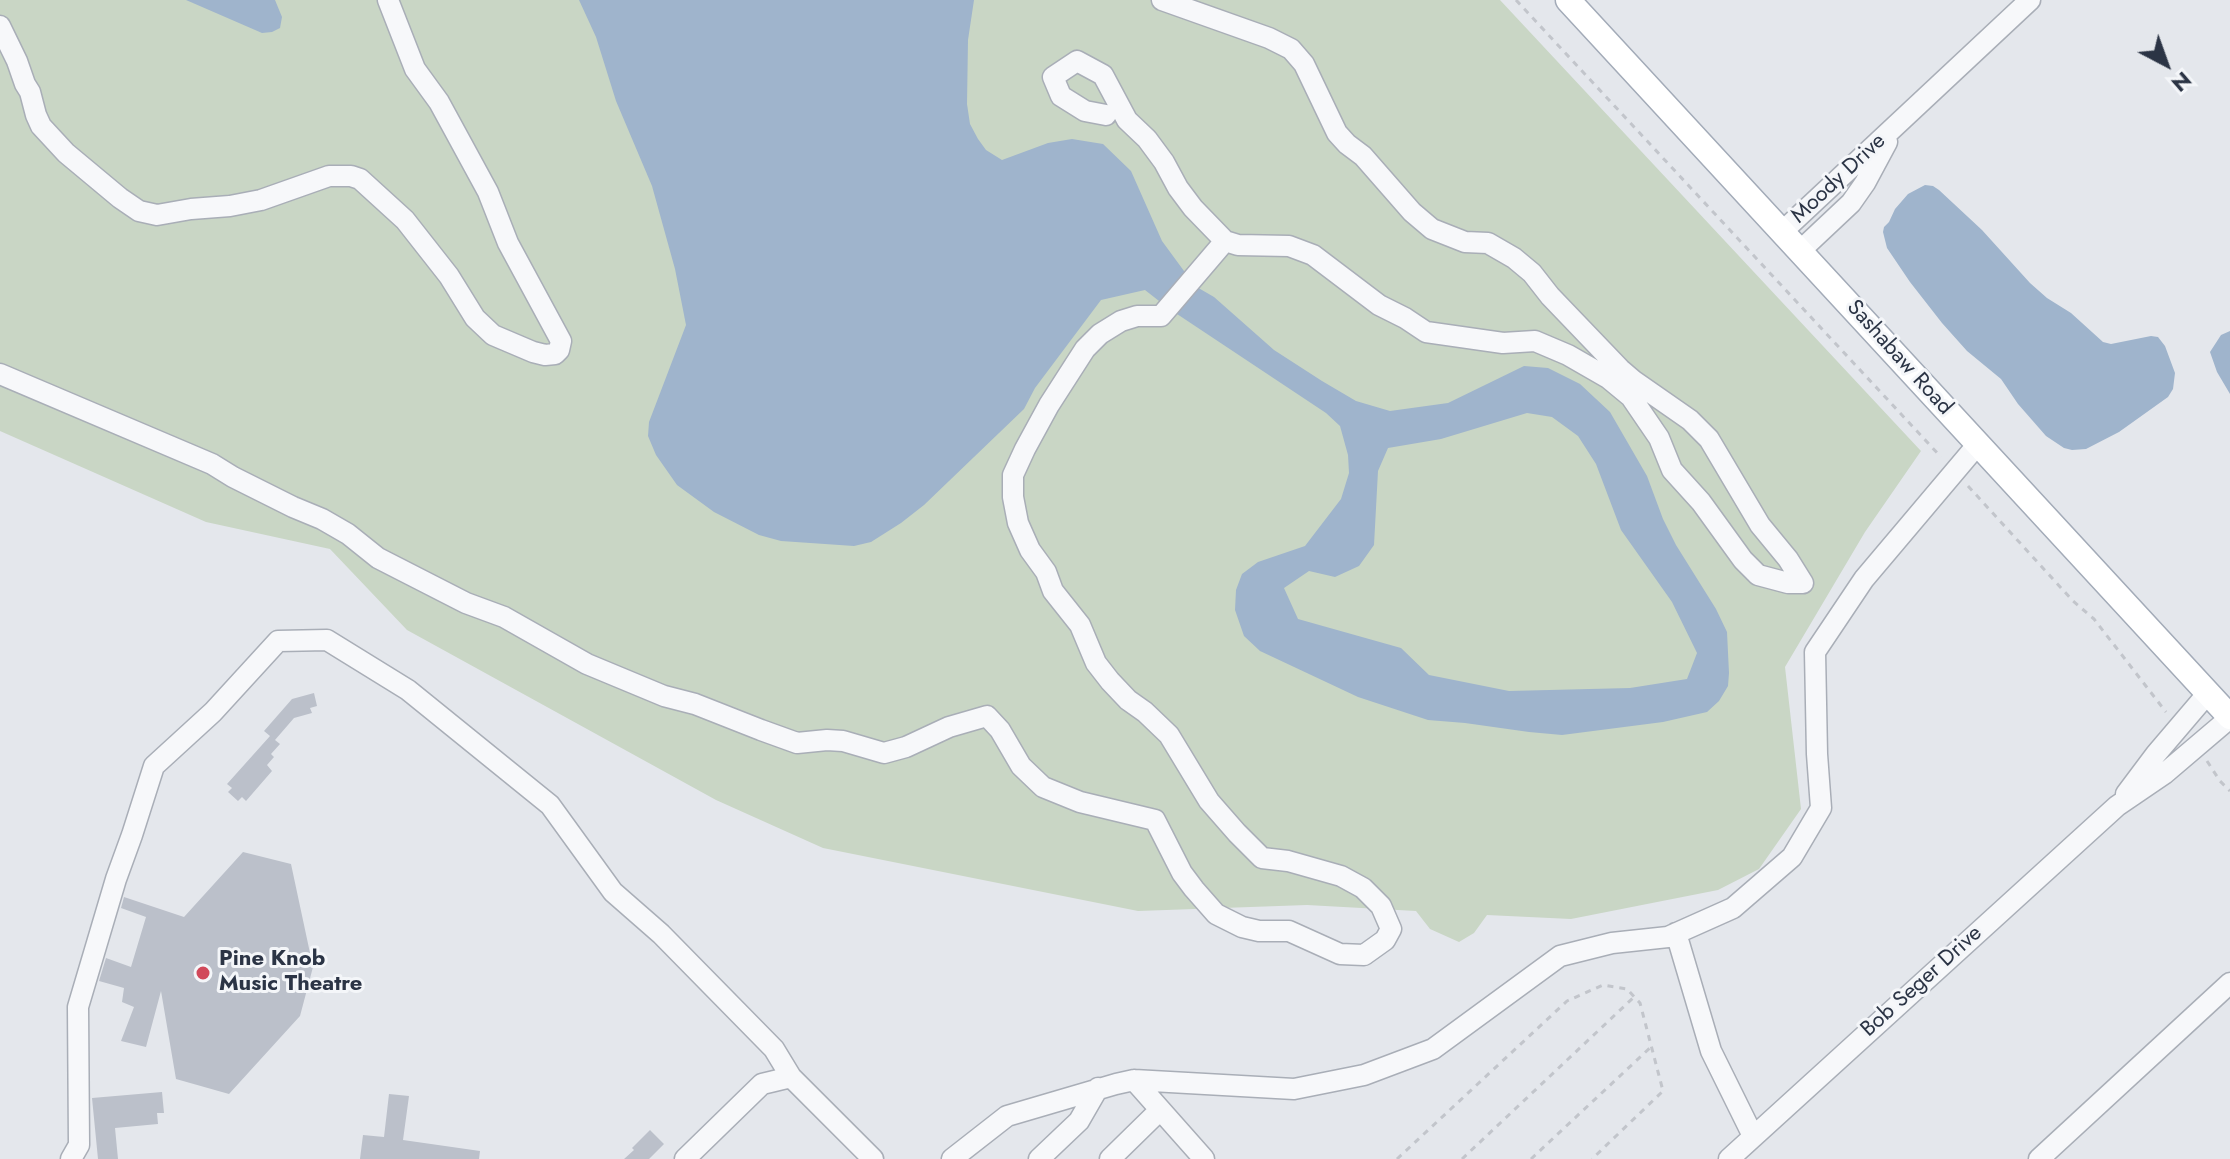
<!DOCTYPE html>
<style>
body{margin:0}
#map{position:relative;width:2230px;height:1159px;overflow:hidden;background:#e4e7ec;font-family:Jost,sans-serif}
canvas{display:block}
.north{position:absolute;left:2126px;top:24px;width:80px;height:80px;-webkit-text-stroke:6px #f4f6f9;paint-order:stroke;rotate:139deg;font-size:22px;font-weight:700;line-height:32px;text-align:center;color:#2b3445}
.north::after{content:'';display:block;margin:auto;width:28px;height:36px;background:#2b3445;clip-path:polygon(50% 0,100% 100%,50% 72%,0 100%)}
</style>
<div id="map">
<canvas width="2230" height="1159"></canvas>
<div class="north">N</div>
</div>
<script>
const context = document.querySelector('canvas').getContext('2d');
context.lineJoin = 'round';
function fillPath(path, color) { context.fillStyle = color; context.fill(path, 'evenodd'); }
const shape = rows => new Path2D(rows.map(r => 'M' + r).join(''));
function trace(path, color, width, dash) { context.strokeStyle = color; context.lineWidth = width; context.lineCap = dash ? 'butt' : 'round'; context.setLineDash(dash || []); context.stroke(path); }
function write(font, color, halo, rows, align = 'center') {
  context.font = font + ' Jost,sans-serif'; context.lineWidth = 6; context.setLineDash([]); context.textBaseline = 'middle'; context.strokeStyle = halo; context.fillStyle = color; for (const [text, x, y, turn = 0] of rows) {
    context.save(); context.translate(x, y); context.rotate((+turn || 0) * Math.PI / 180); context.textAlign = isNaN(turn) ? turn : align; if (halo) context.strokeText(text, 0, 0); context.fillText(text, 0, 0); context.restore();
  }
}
fillPath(shape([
 [0,0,1500,0,1921,451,1865,532,1785,667,1801,809,1759,869,1718,890,1571,919,1487,915,1474,933,1459,942,1430,929,1416,911,1307,905,1138,911,823,848,716,800,407,630,330,549,206,522,0,431]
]), '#c9d6c5');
fillPath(shape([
 [186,0,275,0,282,17,280,28,272,32,262,33],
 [579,0,974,0,968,40,967,104,970,124,978,139,986,150,1002,160,1048,143,1072,139,1103,144,1131,171,1162,241,1195,286,1214,297,1274,350,1322,381,1356,401,1390,411,1448,403,1524,366,1548,368,1580,384,1610,412,1647,476,1663,519,1676,545,1716,609,1727,632,1729,673,1728,686,1719,701,1707,712,1663,722,1562,735,1529,732,1465,723,1428,720,1358,697,1260,651,1244,636,1235,610,1236,590,1242,574,1258,562,1305,546,1341,499,1349,473,1348,455,1340,426,1326,413,1168,308,1145,290,1101,300,1035,388,1024,409,924,505,901,523,871,542,854,546,781,541,759,535,714,512,677,485,656,455,648,436,649,422,686,325,675,269,652,186,616,101,596,37],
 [1527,413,1552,417,1578,436,1596,464,1621,530,1672,602,1697,653,1687,679,1630,688,1509,691,1429,675,1401,648,1298,619,1284,588,1309,571,1335,577,1359,566,1374,545,1378,471,1388,448,1441,439],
 [1925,185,1933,186,1939,190,1982,230,2030,283,2047,298,2071,313,2103,342,2111,344,2151,336,2158,337,2165,346,2175,373,2173,389,2168,397,2119,432,2086,449,2072,450,2064,448,2046,436,2018,404,2001,379,1967,351,1942,323,1910,282,1887,248,1883,232,1884,227,1889,222,1895,209,1908,194],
 [2230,331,2230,394,2217,372,2210,352,2221,335]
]), '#9fb4cc');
fillPath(shape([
 [314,693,317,706,310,708,312,713,294,718,275,740,280,744,271,754,274,757,267,765,272,771,246,801,242,797,238,801,228,792,232,788,227,784,270,736,264,731,292,699],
 [243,852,291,864,313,967,300,1016,229,1094,176,1079,161,991,146,1047,121,1041,134,1007,122,1002,124,988,99,981,106,958,131,967,146,917,121,908,124,897,184,917],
 [162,1092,164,1113,157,1113,158,1124,115,1128,118,1159,98,1159,92,1098],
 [389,1094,409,1096,403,1140,480,1151,479,1159,360,1159,363,1135,384,1137],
 [650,1130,664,1144,649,1159,624,1159,634,1150,632,1148]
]), '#bbc0ca');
const minor = shape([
 [0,26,17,61,25,84,30,92,36,115,41,126,66,153,120,198,139,211,157,215,191,209,230,206,261,200,329,176,351,176,360,179,405,220,449,276,475,318,493,335,533,352,545,355,555,354,559,350,561,341,508,243,488,192,439,102,415,69,388,0],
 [1106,115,1085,111,1061,96,1053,77,1077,61,1103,75,1127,120,1147,139,1164,162,1178,188,1193,208,1225,241,1238,245,1289,246,1313,255,1379,305,1405,318,1426,332,1503,343,1535,341,1568,355,1608,378,1631,397,1659,438,1672,470,1701,502,1743,560,1758,575,1788,583,1803,583,1788,559,1760,525,1709,439,1690,420,1634,381,1620,369,1550,296,1532,273,1514,258,1488,243,1465,242,1432,229,1412,212,1363,156,1347,144,1337,133,1304,64,1291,49,1269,38,1162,0],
 [1783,231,2030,0],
 [1801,250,1851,203,1865,183,1887,142],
 [0,374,212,464,233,477,293,507,322,519,348,534,378,558,466,603,504,617,587,664,664,696,695,704,761,730,797,743,827,740,843,741,884,753,906,747,949,727,987,716,1000,730,1021,766,1043,787,1080,802,1155,820,1182,873,1194,889,1216,914,1242,927,1259,931,1289,931,1340,954,1364,955,1385,940,1391,929,1381,906,1363,888,1341,876,1288,861,1262,858,1237,833,1209,801,1169,735,1145,712,1128,700,1110,681,1096,663,1080,625,1053,591,1046,572,1030,550,1018,523,1013,497,1013,475,1025,449,1049,405,1085,349,1100,334,1121,321,1137,316,1161,316,1225,241],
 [2126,794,2156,754,2208,693],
 [1676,933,1711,1051,1753,1136],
 [1134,1080,1204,1159],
 [71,1159,79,1145,78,1007,116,879,132,835,154,766,213,712,278,641,327,640,408,690,550,805,613,892,661,934,774,1049,791,1077],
 [685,1159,762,1084,791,1077,873,1159],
 [952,1159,1007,1116,1116,1084,1134,1080,1294,1089,1364,1075,1433,1049,1560,956,1612,943,1668,937,1733,908,1792,857,1821,808,1817,754,1815,652,1864,579,1978,444],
 [1039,1159,1079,1121,1098,1088],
 [1110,1159,1160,1110],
 [1729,1159,2117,806,2164,774,2230,718],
 [2039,1159,2230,983]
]);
const major = shape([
 [1568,0,2230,717]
]);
trace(minor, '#a9aeb7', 23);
trace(major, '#a3abb8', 27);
trace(shape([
 [1516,0,1941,457],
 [1968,486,2073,601,2094,619,2166,712],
 [2207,761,2220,781,2230,791],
 [1397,1159,1567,1001,1603,985,1627,989,1640,1003,1663,1091,1592,1159],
 [1462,1159,1634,997],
 [1531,1159,1652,1046]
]), '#c2c5cb', 3, [6, 6]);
trace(minor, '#f7f8fa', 20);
trace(major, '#fff', 24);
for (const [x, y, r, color] of [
 [203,973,8,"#d1495b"]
]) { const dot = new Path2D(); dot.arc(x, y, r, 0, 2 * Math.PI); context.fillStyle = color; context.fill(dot); trace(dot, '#f4f6f9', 3); }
write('22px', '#2b3445', '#f4f6f9', [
 ["Moody Drive",1839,179,-43],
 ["Sashabaw Road",1899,358,48],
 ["Bob Seger Drive",1922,982,-42]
]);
write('bold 22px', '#2b3445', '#f4f6f9', [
 ["Pine Knob",219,960],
 ["Music Theatre",219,985]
], 'left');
</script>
